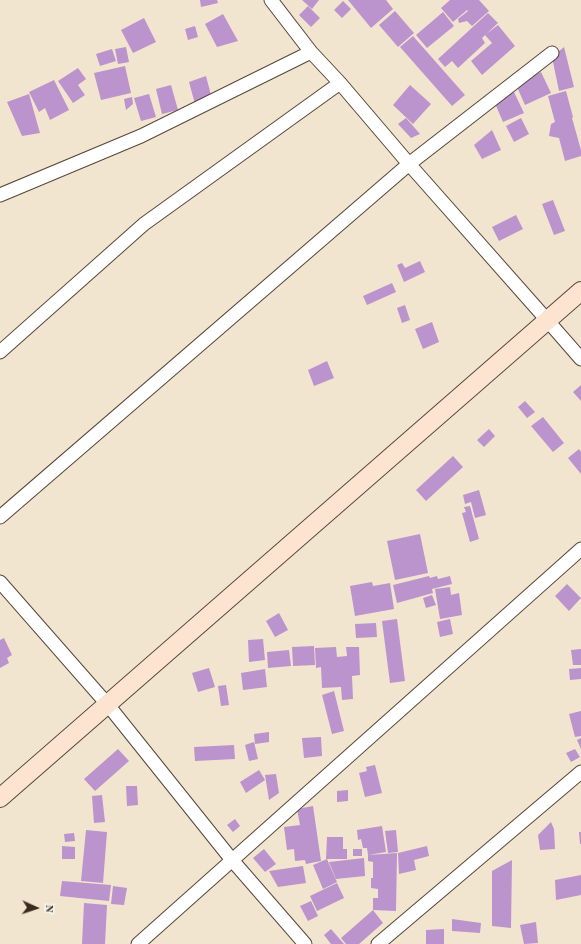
<!DOCTYPE html>
<style>
body{margin:0}
#map{position:relative;width:581px;height:944px;overflow:hidden;background:#f2e5cf;font-family:"Old Standard TT",serif}
canvas{display:block}
.north{position:absolute;left:16px;top:888px;width:40px;height:40px;-webkit-text-stroke:3px #f6f6f2;paint-order:stroke;rotate:93deg;font-size:11px;font-weight:700;line-height:16px;text-align:center;color:#3b2a1e}
.north::after{content:'';display:block;margin:auto;width:14px;height:18px;background:#3b2a1e;clip-path:polygon(50% 0,100% 100%,50% 72%,0 100%)}
</style>
<div id="map">
<canvas width="581" height="944"></canvas>
<div class="north">N</div>
</div>
<script>
const context = document.querySelector('canvas').getContext('2d');
context.lineJoin = 'round';
function fillPath(path, color) { context.fillStyle = color; context.fill(path, 'evenodd'); }
const shape = rows => new Path2D(rows.map(r => 'M' + r).join(''));
function trace(path, color, width, dash) { context.strokeStyle = color; context.lineWidth = width; context.lineCap = dash ? 'butt' : 'round'; context.setLineDash(dash || []); context.stroke(path); }
fillPath(shape([
 [200,0,217,0,218,3,201,7],
 [302,0,319,0,312,9],
 [348,0,386,0,393,9,371,28],
 [450,0,479,0,489,11,472,26,467,21,459,23,458,19,468,11,467,10,453,22,441,8],
 [343,1,351,9,342,18,334,10],
 [308,6,320,18,311,27,299,15],
 [395,11,414,33,398,47,379,25],
 [443,12,454,26,427,48,416,35],
 [488,13,498,23,482,38,485,43,458,68,452,61,445,67,438,59],
 [223,14,238,41,217,47,205,24],
 [144,18,156,42,133,53,121,30],
 [498,25,515,46,482,75,471,61,492,43,485,35],
 [195,26,198,37,188,40,185,29],
 [413,36,465,95,452,106,400,47],
 [126,47,129,62,118,64,115,49],
 [564,47,574,87,559,91,552,57],
 [112,49,116,61,100,66,96,54],
 [125,66,131,93,101,100,94,73],
 [78,68,86,79,78,85,85,95,73,103,58,81],
 [541,72,551,93,525,105,517,87,520,81],
 [206,76,212,99,195,104,189,82],
 [54,80,69,110,50,120,45,108,39,112,29,92],
 [171,85,178,110,162,114,156,89],
 [410,85,431,104,413,124,393,105],
 [566,91,573,117,572,118,581,150,581,156,565,161,559,138,549,136,551,124,555,122,548,96],
 [514,92,524,113,503,122,494,101],
 [29,94,40,133,22,136,7,102],
 [149,94,156,117,141,121,134,98],
 [132,97,133,104,126,110,124,99],
 [406,118,420,134,411,138,398,124],
 [521,118,529,134,514,142,506,126],
 [492,130,501,150,482,159,474,145],
 [553,200,565,231,554,235,542,204],
 [516,215,523,229,499,241,492,227],
 [420,261,425,272,404,282,397,265,402,263,405,268],
 [392,283,396,292,367,305,363,296],
 [405,305,410,320,402,323,397,308],
 [432,322,439,342,423,349,415,329],
 [327,361,334,378,314,386,308,370],
 [581,385,581,401,573,392],
 [525,401,535,412,527,418,518,407],
 [543,417,564,443,553,452,531,426],
 [489,429,495,436,484,447,477,440],
 [579,449,581,452,581,474,568,458],
 [453,456,463,467,426,501,416,490],
 [479,490,486,515,475,518,471,502,465,504,463,495],
 [470,506,479,539,470,542,462,513,466,512,464,507],
 [420,534,428,573,395,580,387,541],
 [429,576,430,578,437,576,438,579,450,576,452,584,432,589,433,593,397,603,393,585],
 [372,582,373,586,390,583,394,609,355,616,350,586],
 [567,584,581,598,569,611,555,596],
 [450,587,451,595,459,593,462,615,440,619,435,589],
 [432,595,436,605,426,608,423,598],
 [279,613,288,630,275,637,266,621],
 [397,619,405,681,390,683,382,621],
 [450,619,453,634,440,637,437,622],
 [376,623,377,637,356,638,355,624],
 [4,638,12,655,7,658,9,663,0,668,0,640],
 [263,639,265,660,249,662,248,640],
 [314,646,315,665,293,666,292,647],
 [336,647,337,657,347,656,346,647,359,647,360,675,352,676,353,699,342,700,341,687,322,688,321,667,316,668,315,648],
 [581,649,581,665,573,665,571,650],
 [289,650,291,666,268,668,267,652],
 [209,668,215,687,198,692,192,673],
 [581,668,581,679,570,680,569,669],
 [265,669,267,687,243,690,241,673],
 [226,685,229,705,221,706,218,686],
 [334,691,344,731,332,734,322,695],
 [581,711,581,736,575,737,569,714],
 [269,732,269,742,255,744,254,734],
 [321,737,322,756,304,758,302,738],
 [581,738,581,749,577,740],
 [254,742,258,759,249,761,245,745],
 [234,745,235,759,195,761,194,747],
 [118,749,129,761,95,791,84,779],
 [575,749,580,757,571,762,566,753],
 [375,765,382,793,365,797,359,773,367,771,366,767],
 [259,770,265,780,246,793,240,782],
 [276,774,279,793,269,800,265,775],
 [126,786,137,786,138,805,127,806],
 [348,790,348,801,337,802,337,791],
 [102,795,105,822,94,823,92,796],
 [313,806,321,861,306,864,305,860,295,861,294,849,287,850,284,827,300,825,297,809],
 [235,819,240,826,233,832,227,825],
 [551,822,554,829,555,849,540,850,538,835],
 [382,826,386,852,368,855,367,848,363,848,361,839,358,840,357,830],
 [86,830,107,832,103,883,81,881],
 [396,830,398,852,388,853,385,831],
 [579,832,581,832,581,844,580,844],
 [74,833,75,841,65,842,64,834],
 [327,837,343,837,343,849,347,849,347,859,326,859],
 [62,846,75,847,75,859,62,859],
 [427,846,429,856,414,860,416,870,399,874,398,853],
 [264,849,276,864,265,872,253,858],
 [353,849,362,849,362,856,353,856],
 [397,853,396,911,373,910,373,898,378,898,378,889,371,888,371,878,373,878,373,862,368,861,368,855],
 [364,858,365,876,336,879,329,862],
 [327,859,337,882,323,889,313,865],
 [512,860,511,928,492,926,492,871],
 [303,866,306,883,278,887,269,871],
 [581,875,581,895,556,900,555,880],
 [62,881,111,885,109,901,60,896],
 [337,883,344,898,317,911,310,896],
 [113,886,127,888,124,905,111,904],
 [311,901,318,916,308,921,300,906],
 [84,903,107,905,105,944,82,944],
 [373,910,383,923,359,944,346,944,341,938],
 [452,919,481,923,480,933,452,931],
 [536,922,538,943,524,944,520,925],
 [331,929,344,944,331,944,324,935],
 [444,929,444,944,426,944,426,930]
]), '#bb93cd');
const street = shape([
 [271,0,311,52,340,83,409,164,547,320,581,359],
 [0,195,141,136,311,52],
 [0,352,144,224,340,83],
 [0,517,409,164,552,53],
 [0,582,108,705,232,860,305,944],
 [138,944,581,549],
 [378,944,581,772]
]);
const secondary = shape([
 [0,798,581,291]
]);
trace(street, '#564639', 15);
trace(secondary, '#564639', 20);
trace(street, '#fff', 13);
trace(secondary, '#fde4d1', 18);
</script>
